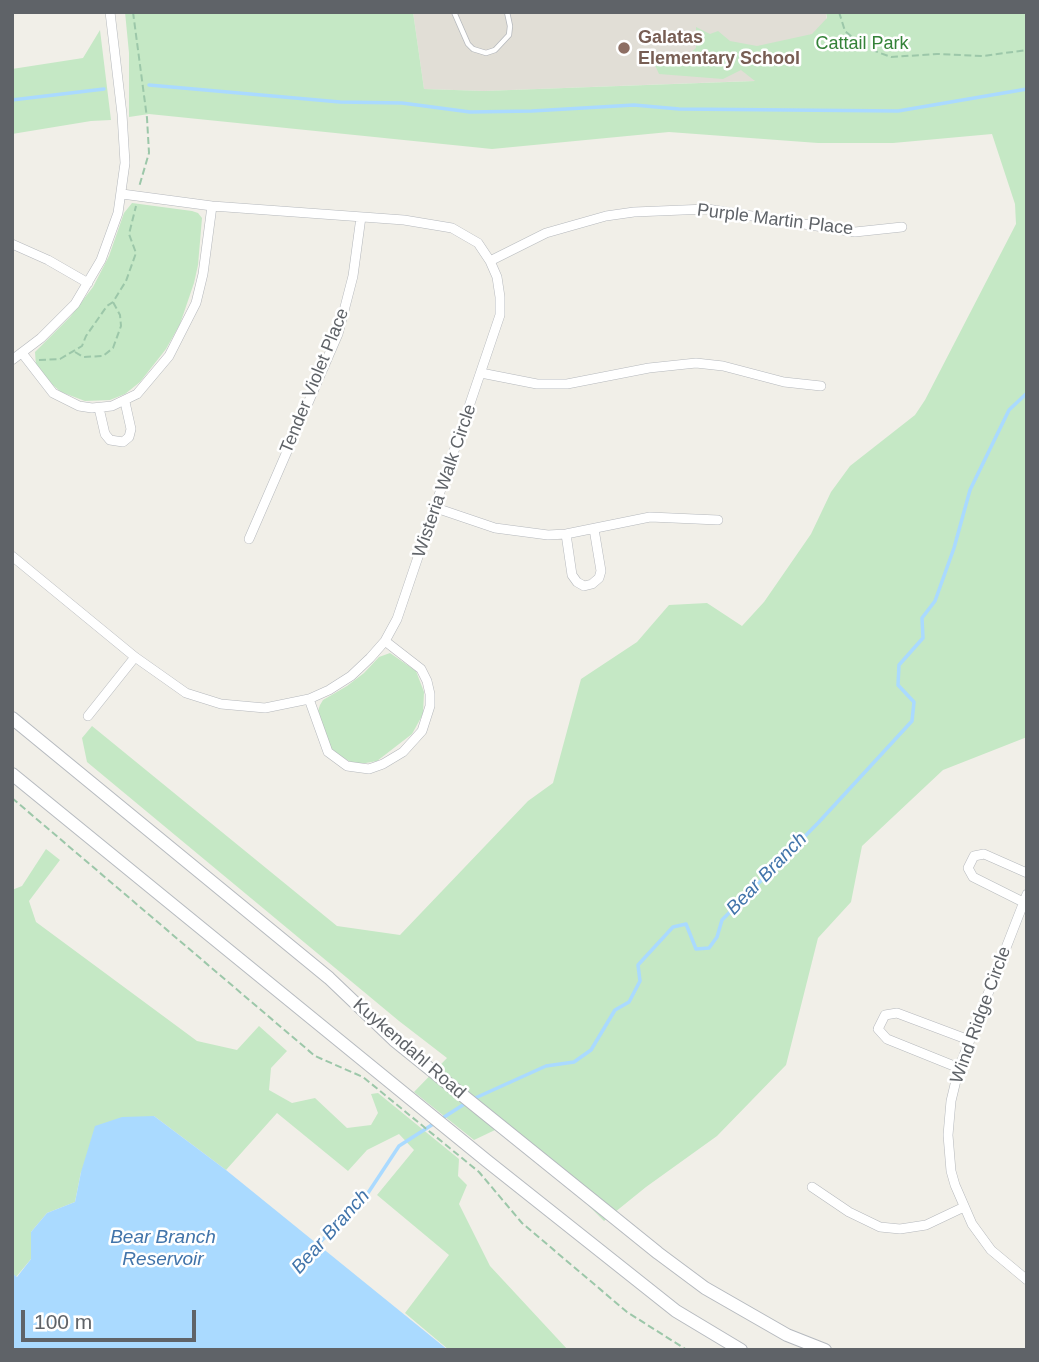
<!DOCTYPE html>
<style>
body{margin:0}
#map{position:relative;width:1039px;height:1362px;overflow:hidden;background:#f1efe8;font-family:Helvetica,sans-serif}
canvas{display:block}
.frame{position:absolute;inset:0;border:14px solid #5f6368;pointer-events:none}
.scale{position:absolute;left:21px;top:1310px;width:175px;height:32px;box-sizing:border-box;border:4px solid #5f6368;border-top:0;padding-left:9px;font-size:21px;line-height:24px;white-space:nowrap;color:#5f6368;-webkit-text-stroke:5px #fff;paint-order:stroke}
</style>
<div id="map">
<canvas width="1039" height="1362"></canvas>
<div class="frame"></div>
<div class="scale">100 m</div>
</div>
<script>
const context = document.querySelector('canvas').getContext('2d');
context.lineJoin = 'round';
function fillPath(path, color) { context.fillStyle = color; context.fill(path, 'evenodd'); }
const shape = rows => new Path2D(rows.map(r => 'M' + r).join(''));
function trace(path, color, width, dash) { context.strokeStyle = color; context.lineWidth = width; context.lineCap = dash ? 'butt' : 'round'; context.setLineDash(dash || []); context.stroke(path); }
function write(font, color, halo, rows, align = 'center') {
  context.font = font + ' Helvetica,sans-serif'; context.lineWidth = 5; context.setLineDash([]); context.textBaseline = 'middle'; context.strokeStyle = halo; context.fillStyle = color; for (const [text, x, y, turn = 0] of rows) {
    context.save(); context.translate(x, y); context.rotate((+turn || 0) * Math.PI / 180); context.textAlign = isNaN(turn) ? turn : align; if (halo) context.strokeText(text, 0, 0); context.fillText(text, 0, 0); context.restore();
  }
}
fillPath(shape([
 [413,12,826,12,832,78,484,91,424,89]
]), '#e1ded6');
fillPath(shape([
 [125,12,413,12,424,89,484,91,755,81,741,70,723,79,659,74,654,63,681,61,696,48,696,27,710,34,718,31,730,41,757,46,812,34,827,18,826,12,1027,12,1027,737,943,770,862,846,851,902,818,938,786,1065,717,1136,646,1187,604,1221,529,1146,508,1133,495,1130,474,1140,414,1092,447,1058,399,1021,87,762,82,738,92,726,337,926,400,935,528,801,553,783,581,679,637,642,669,605,707,603,742,626,764,602,811,534,831,492,850,466,915,415,925,400,1016,224,1015,204,992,134,893,143,818,143,669,132,492,149,149,114,129,117,129,53],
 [100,30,111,120,91,121,12,134,12,69,83,58],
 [132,203,192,211,198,213,202,218,198,265,194,283,180,324,166,349,140,382,125,394,110,400,85,401,61,392,48,381,36,366,35,352,70,317,93,287,109,256,124,213],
 [390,653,416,671,424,692,423,714,412,734,377,761,360,764,351,762,338,755,331,749,318,711,320,705,323,700,347,686,364,673,379,657],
 [46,849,60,860,29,901,36,922,197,1041,237,1050,259,1026,287,1051,271,1068,269,1090,292,1103,315,1098,347,1128,371,1125,378,1113,371,1094,378,1093,459,1159,458,1176,467,1185,459,1204,490,1266,568,1350,449,1350,405,1313,449,1255,377,1195,414,1150,399,1134,367,1150,348,1171,277,1113,226,1170,154,1116,81,1172,75,1202,47,1213,31,1232,31,1259,16,1277,12,1273,12,890,22,886]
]), '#c5e8c5');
fillPath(shape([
 [154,1116,226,1170,448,1350,12,1350,12,1273,17,1277,31,1259,31,1232,47,1213,75,1202,81,1172,95,1126,122,1117]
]), '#aadaff');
trace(shape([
 [149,85,340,102,402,103,470,112,532,111,634,105,679,109,898,111,1027,89],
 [12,100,104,89],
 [473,1099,546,1066,574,1062,591,1050,615,1010,629,1002,640,981,638,965,673,927,686,924,696,949,709,948,717,937,722,920,818,823,912,721,914,702,898,685,899,665,923,638,922,618,935,601,954,548,970,490,1009,410,1027,393],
 [317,1245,364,1199,399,1146,466,1103]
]), '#aadaff', 3.5);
const lane = shape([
 [454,12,468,44,473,49,486,53,495,50,509,35,510,26,507,12]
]);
const street = shape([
 [12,244,48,260,88,283],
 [490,261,546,233,606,216,634,212,707,209,855,232,902,227],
 [22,353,53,393,79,406,92,408,112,406,137,394,169,356,196,303,203,274,212,206],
 [12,360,41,338,75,304,101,260,118,213,125,163,122,114,110,12],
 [481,373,537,384,567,384,649,368,696,363,723,366,784,382,821,386],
 [99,408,105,434,110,440,123,442,129,437,131,429,125,402],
 [436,508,495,528,548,535,566,534,650,517,718,520],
 [566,534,572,575,577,582,584,586,592,584,599,578,601,571,594,529],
 [249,539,338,334,353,276,361,217],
 [12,556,135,657,186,693,221,704,265,708,309,699,329,690,351,676,370,658,385,641,397,619,500,315,500,297,497,277,490,261,478,243,452,228,404,220,212,206,122,194],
 [309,699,328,752,347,766,369,769,383,764,403,752,422,731,430,706,430,694,427,681,421,669,385,641],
 [88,716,135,657],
 [1027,894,959,1068,951,1101,948,1135,951,1171,955,1185,972,1224,991,1250,1027,1280],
 [1023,902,973,877,968,868,974,856,984,854,1027,873],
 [959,1068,887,1039,878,1029,885,1015,897,1013,969,1040],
 [812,1187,849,1212,880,1227,900,1229,926,1225,964,1207]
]);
const secondary = shape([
 [12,718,329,978,394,1040,658,1253,705,1288,787,1335,825,1350],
 [12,774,487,1161,676,1311,741,1350]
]);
trace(lane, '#b5b8bc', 6);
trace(street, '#b5b8bc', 10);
trace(secondary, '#b6babf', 14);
trace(shape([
 [133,12,147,118,149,153,139,187],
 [839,12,845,31,864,47,891,57,937,54,983,56,1027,50],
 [75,352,83,357,103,356,113,348,121,326,120,315,113,302],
 [39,360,60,359,82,346,86,336,107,306,113,302,126,281,136,253,129,234,136,206],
 [12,798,315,1056,363,1077,479,1172,522,1223,627,1312,687,1350]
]), '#9cc7a9', 2, [7, 3.5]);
trace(lane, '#fff', 4.5);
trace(street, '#fff', 9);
trace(secondary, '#fff', 12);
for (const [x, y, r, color] of [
 [624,48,7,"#8d6e63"]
]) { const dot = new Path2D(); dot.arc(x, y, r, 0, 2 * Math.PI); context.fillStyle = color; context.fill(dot); trace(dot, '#fff', 2.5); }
write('bold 18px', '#785e54', '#fff', [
 ["Galatas",638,38],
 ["Elementary School",638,59]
], 'left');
write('18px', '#348238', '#fff', [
 ["Cattail Park",862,44]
]);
write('18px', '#5f6368', '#fff', [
 ["Purple Martin Place",775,220,7],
 ["Tender Violet Place",315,381,-68],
 ["Wisteria Walk Circle",445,481,-71],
 ["Wind Ridge Circle",981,1015,-70],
 ["Kuykendahl Road",409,1049,41]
]);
write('italic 19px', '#4174aa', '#fff', [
 ["Bear Branch",767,874,-46],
 ["Bear Branch",331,1232,-48],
 ["Bear Branch",163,1238],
 ["Reservoir",163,1260]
]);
</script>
